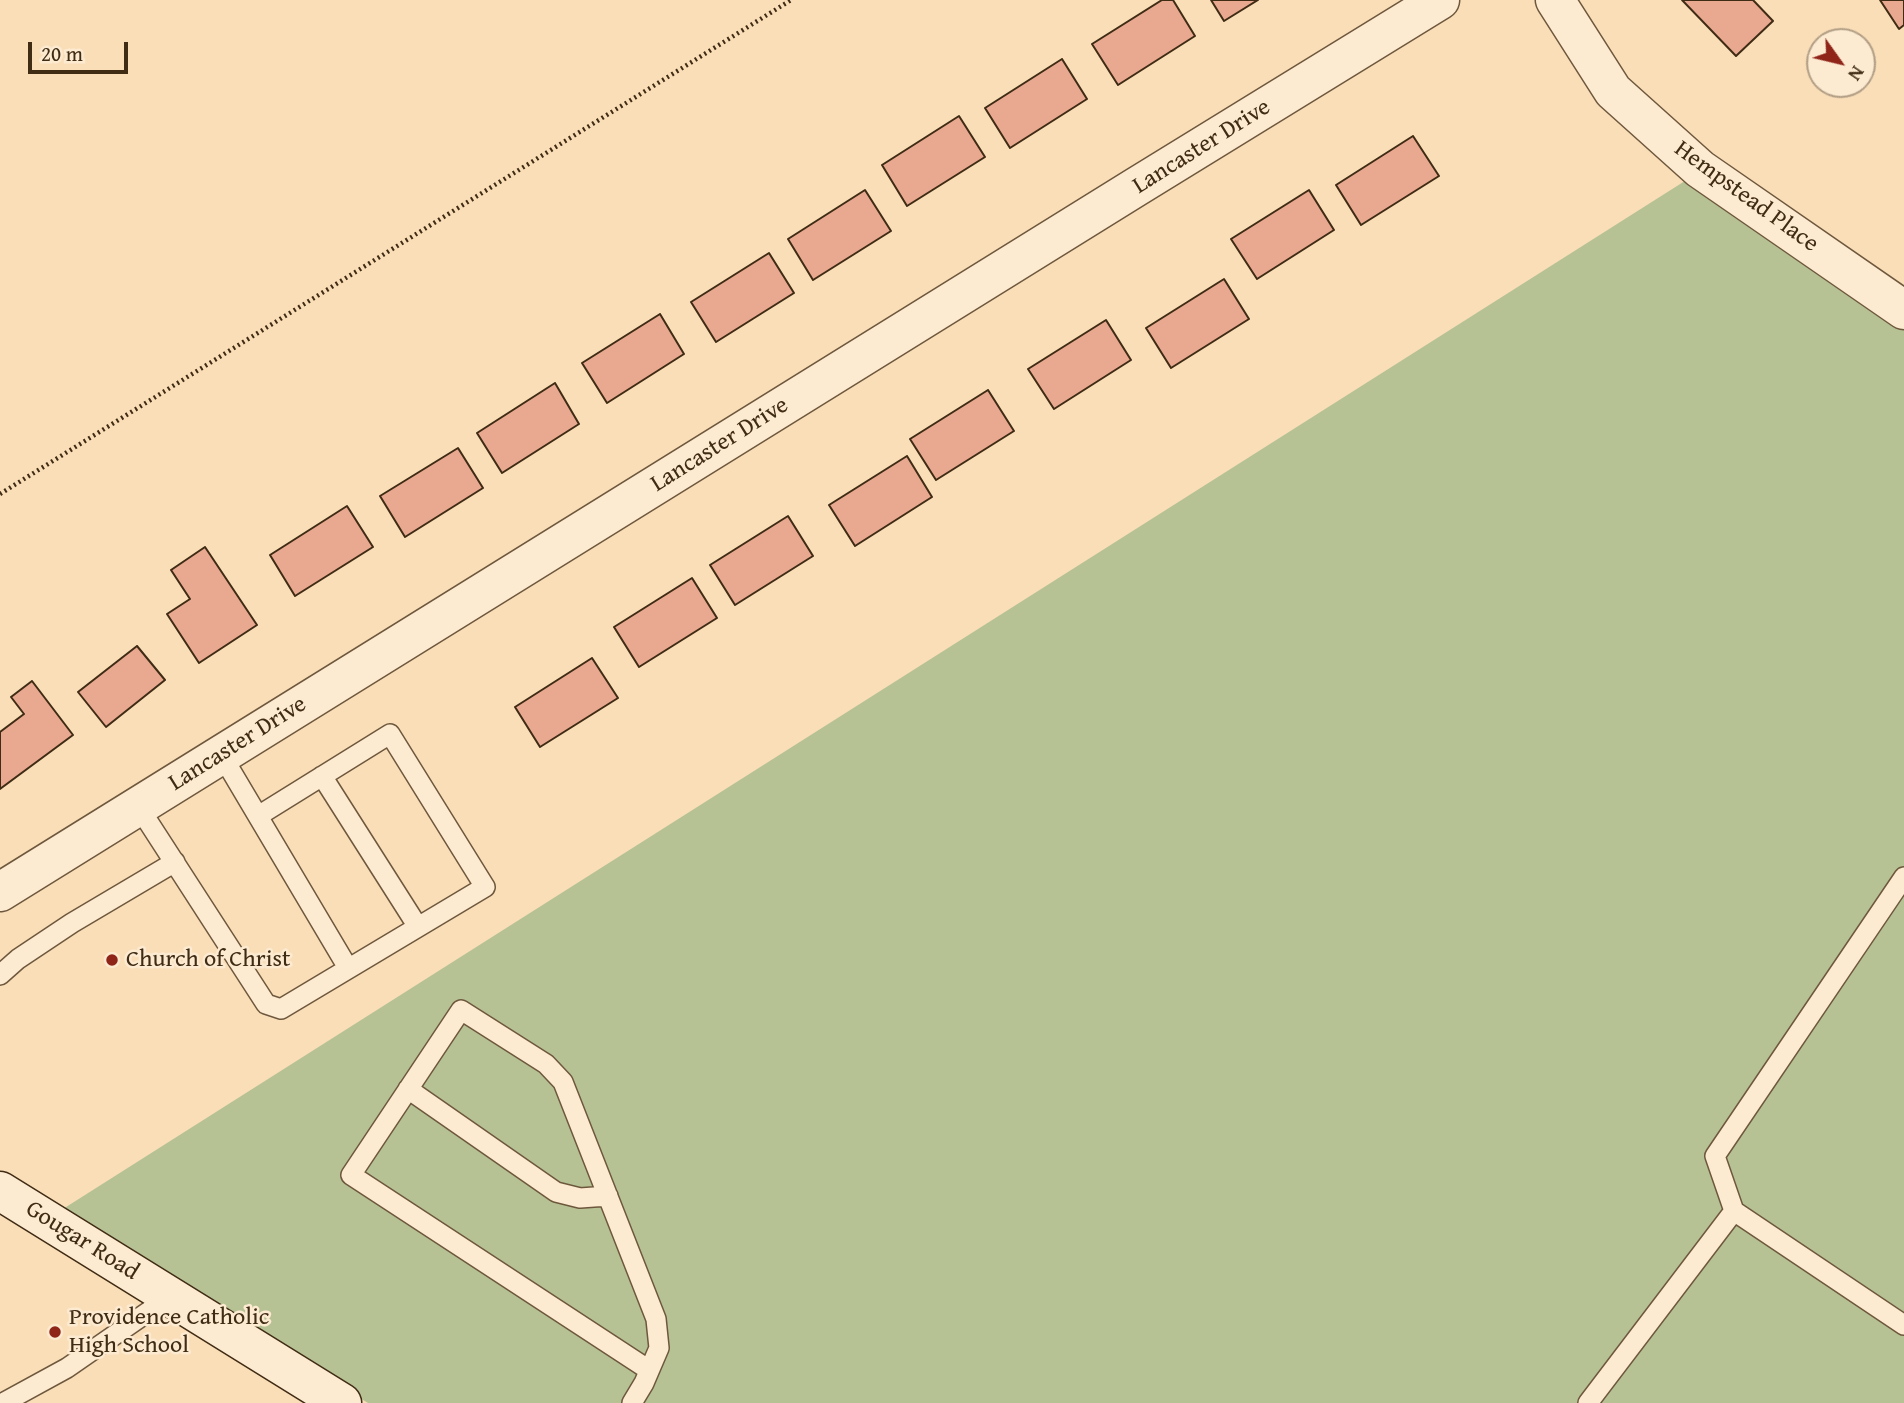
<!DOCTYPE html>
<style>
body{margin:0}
#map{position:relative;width:1904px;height:1403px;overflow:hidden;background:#fadeb8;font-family:"Gentium Book Plus",serif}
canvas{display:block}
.north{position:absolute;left:1806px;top:28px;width:70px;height:70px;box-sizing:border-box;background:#fcead1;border:2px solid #b19e85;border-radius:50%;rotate:124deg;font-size:19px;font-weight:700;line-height:28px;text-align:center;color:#402c14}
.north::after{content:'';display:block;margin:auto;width:24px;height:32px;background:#8f2418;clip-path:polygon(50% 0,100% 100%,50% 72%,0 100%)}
.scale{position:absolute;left:28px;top:42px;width:100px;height:32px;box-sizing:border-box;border:4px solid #402c14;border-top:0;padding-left:9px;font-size:21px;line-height:24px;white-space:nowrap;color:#402c14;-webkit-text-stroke:5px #fcead1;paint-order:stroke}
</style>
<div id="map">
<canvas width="1904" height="1403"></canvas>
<div class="north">N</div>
<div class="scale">20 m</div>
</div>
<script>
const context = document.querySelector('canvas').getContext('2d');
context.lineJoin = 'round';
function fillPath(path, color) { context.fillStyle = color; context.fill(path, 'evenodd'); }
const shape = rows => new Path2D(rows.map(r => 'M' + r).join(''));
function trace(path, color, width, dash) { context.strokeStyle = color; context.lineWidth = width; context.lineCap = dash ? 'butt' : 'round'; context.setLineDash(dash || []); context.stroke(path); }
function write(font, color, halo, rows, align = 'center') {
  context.font = font + ' "Gentium Book Plus",serif'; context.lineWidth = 5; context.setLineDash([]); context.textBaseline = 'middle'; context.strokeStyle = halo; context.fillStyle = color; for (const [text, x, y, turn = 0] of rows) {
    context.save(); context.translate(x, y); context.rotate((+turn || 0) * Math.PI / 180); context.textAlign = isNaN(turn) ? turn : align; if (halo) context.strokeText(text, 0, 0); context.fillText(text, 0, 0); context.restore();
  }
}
fillPath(shape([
 [1688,179,1904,328,1904,1403,368,1403,55,1214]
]), '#b7c294');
const building = shape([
 [1162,0,1173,0,1195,36,1118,85,1092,44,1162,0],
 [1211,0,1258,0,1224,21,1211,0],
 [1682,0,1753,0,1773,21,1736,56,1682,0],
 [1880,0,1904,0,1904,25,1899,29,1880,0],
 [1062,59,1087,99,1010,148,985,108,1062,59],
 [959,116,985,157,907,206,882,165,959,116],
 [1413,136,1439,176,1361,225,1336,185,1413,136],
 [865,190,891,231,813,280,788,239,865,190],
 [1309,190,1334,230,1257,279,1231,239,1309,190],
 [769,253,794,293,716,342,691,302,769,253],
 [1224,279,1249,319,1171,368,1146,328,1224,279],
 [660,314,684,354,607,403,582,363,660,314],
 [1106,320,1131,360,1054,409,1028,369,1106,320],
 [555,383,579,424,502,473,477,433,555,383],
 [988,390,1014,431,936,480,910,439,988,390],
 [458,448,483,488,405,537,380,496,458,448],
 [907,456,932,497,855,546,829,505,907,456],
 [347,506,373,547,295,596,270,555,347,506],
 [788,516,813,556,735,605,710,565,788,516],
 [205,547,257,625,199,663,167,614,190,599,171,570,205,547],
 [692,578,717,618,639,667,614,627,692,578],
 [137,646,165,680,106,727,78,692,137,646],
 [592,658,618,698,540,747,515,707,592,658],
 [32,681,73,735,0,789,0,732,24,714,11,697,32,681]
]);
fillPath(building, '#e9a991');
trace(building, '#402c14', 2);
const lane = shape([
 [221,754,348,968],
 [322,776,418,927],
 [138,806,266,1004,281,1009,485,887,390,734,258,816],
 [1904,877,1715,1156,1734,1211,1904,1325],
 [0,975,18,959,72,923,175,862],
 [408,1089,556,1192,580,1198,608,1196],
 [3,1403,67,1368,171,1296],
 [632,1403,644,1383,659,1348,656,1319,563,1082,546,1064,461,1010,351,1175,649,1370],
 [1588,1403,1734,1211]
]);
const street = shape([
 [1555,0,1613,91,1700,169,1904,310],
 [0,892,1136,187,1440,0]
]);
const secondary = shape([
 [0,1191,342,1403]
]);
trace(lane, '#6e583d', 22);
trace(street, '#6e583d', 41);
trace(secondary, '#402c14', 41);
trace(shape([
 [0,494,791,0]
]), '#402c14', 4.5, [2, 3.5]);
trace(lane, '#fcead1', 19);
trace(street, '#fcead1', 38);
trace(secondary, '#fcead1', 38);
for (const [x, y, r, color] of [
 [112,960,7,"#8f2418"],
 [55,1332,7,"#8f2418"]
]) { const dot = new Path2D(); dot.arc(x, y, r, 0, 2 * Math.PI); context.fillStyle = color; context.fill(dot); trace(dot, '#fcead1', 2.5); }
write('24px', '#402c14', '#fcead1', [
 ["Lancaster Drive",1202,147,-32],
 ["Hempstead Place",1746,197,36],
 ["Lancaster Drive",720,445,-32],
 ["Lancaster Drive",238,744,-32],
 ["Gougar Road",82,1241,32]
]);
write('24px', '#402c14', '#fcead1', [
 ["Church of Christ",126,960],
 ["Providence Catholic",69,1318],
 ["High School",69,1346]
], 'left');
</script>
